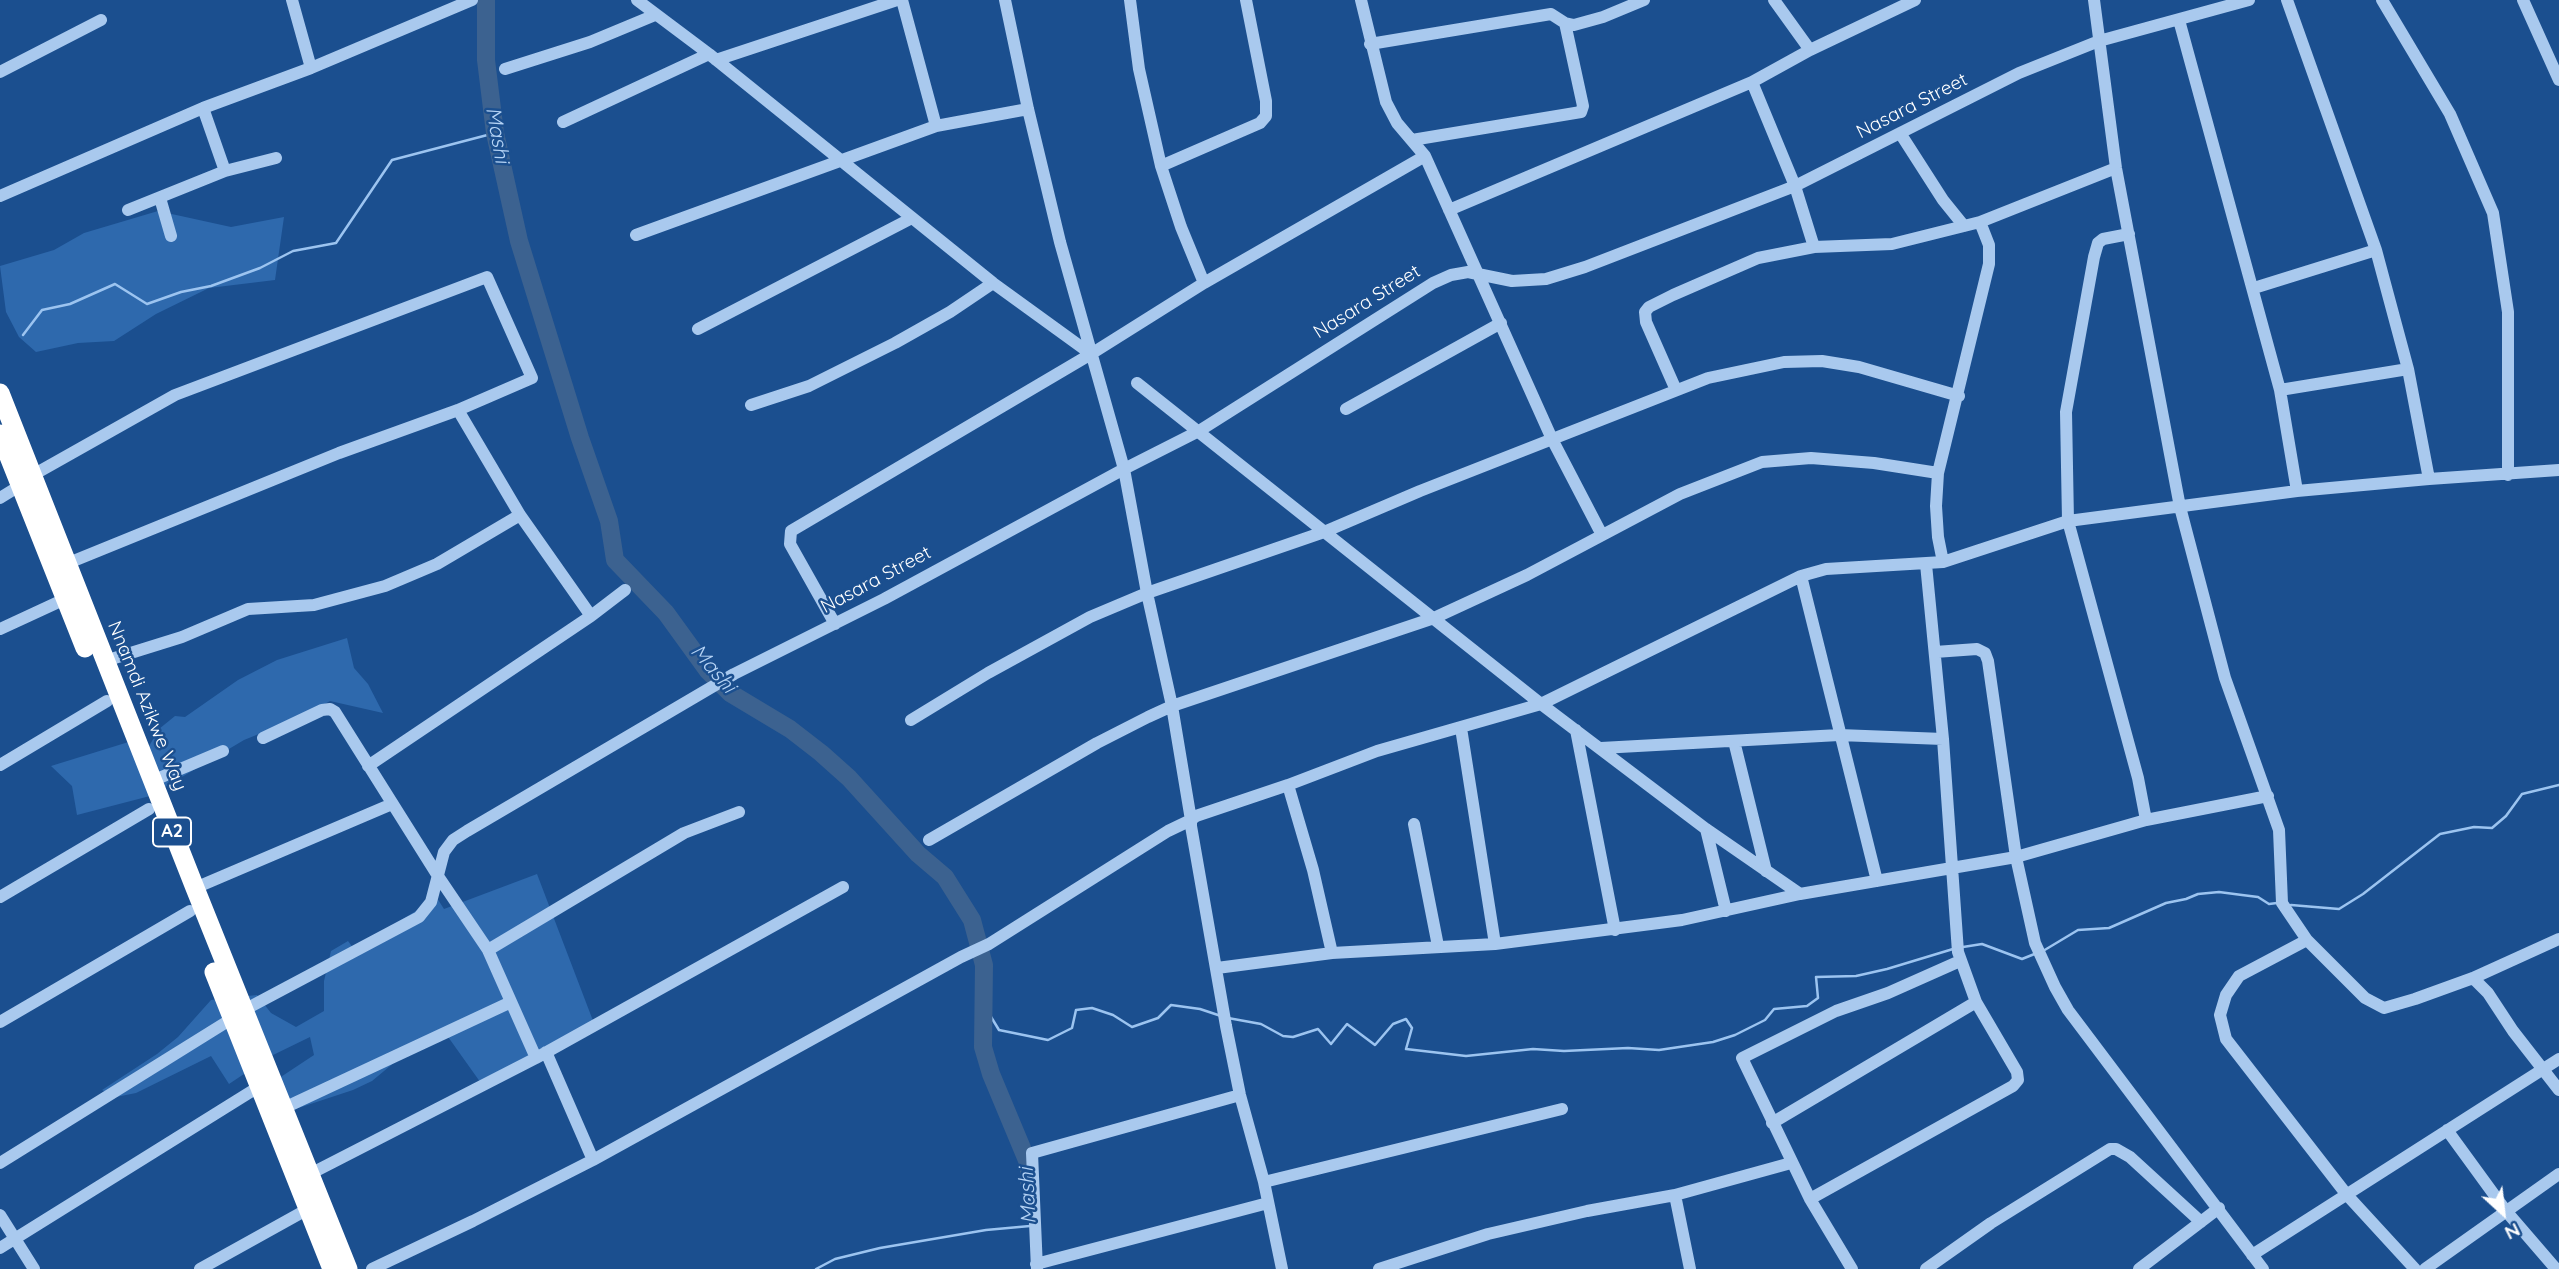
<!DOCTYPE html>
<style>
body{margin:0}
#map{position:relative;width:2559px;height:1269px;overflow:hidden;background:#1b4f8f;font-family:Quicksand,sans-serif}
canvas{display:block}
.north{position:absolute;left:2468px;top:1178px;width:70px;height:70px;-webkit-text-stroke:5px #1b4f8f;paint-order:stroke;rotate:153deg;font-size:19px;font-weight:700;line-height:28px;text-align:center;color:#fff}
.north::after{content:'';display:block;margin:auto;width:24px;height:32px;background:#fff;clip-path:polygon(50% 0,100% 100%,50% 72%,0 100%)}
</style>
<div id="map">
<canvas width="2559" height="1269"></canvas>
<div class="north">N</div>
</div>
<script>
const context = document.querySelector('canvas').getContext('2d');
context.lineJoin = 'round';
function fillPath(path, color) { context.fillStyle = color; context.fill(path, 'evenodd'); }
const shape = rows => new Path2D(rows.map(r => 'M' + r).join(''));
function trace(path, color, width, dash) { context.strokeStyle = color; context.lineWidth = width; context.lineCap = dash ? 'butt' : 'round'; context.setLineDash(dash || []); context.stroke(path); }
function write(font, color, halo, rows, align = 'center') {
  context.font = font + ' Quicksand,sans-serif'; context.lineWidth = 5; context.setLineDash([]); context.textBaseline = 'middle'; context.strokeStyle = halo; context.fillStyle = color; for (const [text, x, y, turn = 0] of rows) {
    context.save(); context.translate(x, y); context.rotate((+turn || 0) * Math.PI / 180); context.textAlign = isNaN(turn) ? turn : align; if (halo) context.strokeText(text, 0, 0); context.fillText(text, 0, 0); context.restore();
  }
}
fillPath(shape([
 [158,211,231,227,284,217,275,280,209,288,156,314,114,341,78,343,36,352,19,337,6,312,0,266,54,250,84,233],
 [347,638,354,668,368,684,383,713,330,701,306,715,244,740,150,796,77,815,72,786,51,766,135,740,145,753,159,729,175,716,185,717,238,680,277,660],
 [537,874,595,1026,483,1086,446,1034,419,1042,372,1081,353,1090,268,1118,252,1096,314,1055,310,1037,271,1056,229,1084,211,1056,136,1093,116,1097,102,1090,157,1054,178,1037,211,1000,257,995,271,1013,296,1027,324,1011,324,981,331,951,348,941,354,949,437,898,444,909]
]), '#2e69ad');
trace(shape([
 [23,335,42,310,70,304,115,284,147,304,181,292,211,286,260,268,293,251,336,243,392,160,495,133],
 [2291,905,2339,909,2363,894,2440,834,2474,827,2492,828,2506,816,2522,794,2559,785],
 [1963,947,1982,944,2022,959,2037,953],
 [2043,951,2078,930,2109,928,2166,903,2186,899,2198,894,2219,892,2242,895,2258,897,2269,904,2277,903],
 [985,1007,999,1030,1048,1040,1072,1028,1076,1010,1092,1008,1113,1015,1132,1027,1158,1018,1171,1005,1200,1009,1221,1016],
 [1228,1018,1261,1024,1283,1036,1293,1037,1318,1029,1331,1044,1347,1024,1375,1045,1393,1024,1406,1019,1412,1028,1406,1049,1466,1056,1533,1049,1564,1051,1628,1048,1659,1050,1713,1042,1735,1035,1765,1020,1774,1009,1807,1006,1818,998,1816,977,1856,976,1887,969,1953,949],
 [816,1269,835,1259,880,1248,986,1230,1030,1226]
]), '#9cc4f0', 2.5);
trace(shape([
 [486,0,486,60,495,133,519,241,580,438,609,521,615,560,666,613,708,671,730,693,790,729,821,753,849,778,918,854,945,877,972,920,984,965,983,1047,991,1074,1029,1165,1029,1182]
]), '#3c6290', 18);
trace(shape([
 [292,0,311,68],
 [637,0,709,54,993,283,1091,354],
 [902,0,936,126],
 [1130,0,1139,69,1161,166,1181,227,1204,283],
 [1361,0,1386,102,1397,123,1425,156,1552,439,1602,535],
 [1774,0,1810,50],
 [2094,0,2116,168,2180,507,2225,678,2279,830,2282,903,2307,940,2365,998,2384,1008,2415,999,2473,978,2559,939],
 [2287,0,2376,250,2408,369,2429,479],
 [2382,0,2450,114,2493,213,2508,312,2508,475],
 [2523,0,2559,80],
 [2179,20,2280,390,2297,491],
 [1370,44,1551,14,1565,23,1574,25,1603,17,1644,0],
 [716,60,897,0],
 [505,69,590,42,655,15],
 [0,72,101,20],
 [1752,82,1795,186,1814,247],
 [203,108,225,171],
 [563,122,709,54],
 [1900,133,1943,200,1964,226],
 [1412,140,1581,112,1583,106,1565,23],
 [1161,166,1260,123,1266,116,1266,101,1246,0],
 [0,196,203,108,311,68,472,0],
 [160,198,171,236],
 [128,210,225,171,276,158],
 [1449,210,1752,82,1810,50,1915,0],
 [2129,234,2103,239,2098,243,2094,257,2066,412,2068,521,2138,778,2146,820],
 [636,235,936,126,1028,109],
 [2254,288,2376,250],
 [698,329,910,219],
 [1137,383,1541,704,1706,829,1800,894],
 [1676,390,1646,322,1645,312,1649,307,1673,295,1758,258,1814,247,1892,244,1980,222,2116,168],
 [2280,390,2408,369],
 [751,405,809,386,895,343,950,312,993,283],
 [1346,409,1501,323],
 [33,475,175,395,487,277,532,378,458,410,339,453,66,564],
 [0,498,21,485],
 [1943,562,1938,537,1936,506,1938,473,1989,264,1989,245,1980,222],
 [1801,576,1877,881],
 [591,616,625,590],
 [835,624,790,544,791,531,1091,354,1204,283,1425,156],
 [0,629,65,599],
 [1935,652,1977,649,1985,653,1988,661,2016,857,2035,943,2055,987,2068,1010,2263,1269],
 [105,661,182,637,248,609,314,605,385,586,437,564,520,515],
 [911,720,988,673,1090,617,1147,593,1324,532,1420,491,1708,378,1784,362,1822,361,1859,367,1959,396],
 [1461,728,1495,944],
 [1576,730,1615,930],
 [263,738,322,710,330,709,335,712,438,876,488,950,536,1058],
 [1734,741,1766,871],
 [1601,748,1839,735,1943,739],
 [0,765,107,701],
 [368,766,591,616,520,515,458,410],
 [152,781,223,751],
 [1288,785,1313,870,1332,953],
 [1414,824,1438,946],
 [1706,829,1726,911],
 [929,840,1097,743,1148,717,1172,706,1434,618,1527,575,1680,494,1762,462,1811,458,1874,463,1938,473],
 [195,888,392,804],
 [0,897,149,809],
 [2307,940,2239,976,2226,995,2220,1015,2226,1039,2347,1195,2415,1269],
 [488,950,684,833,739,812],
 [1217,968,1332,953,1495,944,1682,920,1800,894,2016,857,2146,820,2268,796],
 [2473,978,2488,993,2513,1031,2559,1090],
 [244,1010,419,917,431,902,444,852,453,840,467,831,734,674,884,599,1124,469,1199,431,1433,283,1451,275,1468,272,1512,281,1546,279,1585,267,1795,186,2019,73,2099,41,2249,0],
 [0,1022,190,911],
 [546,1052,593,1160],
 [284,1108,511,1002],
 [1772,1123,1976,1002],
 [2447,1130,2506,1211,2556,1269],
 [0,1163,233,1018],
 [310,1174,536,1058,843,887],
 [1264,1182,1562,1109],
 [1675,1195,1690,1269],
 [1810,1199,2013,1086,2018,1080,2017,1072,1976,1002,1958,952,1943,739,1926,564],
 [0,1215,34,1269],
 [0,1248,260,1086],
 [2252,1255,2559,1059],
 [1036,1264,1268,1203],
 [200,1269,308,1209],
 [372,1269,473,1221,593,1160,961,957,989,944,1168,831,1191,820,1172,706,1147,593,1124,469,1060,242,1028,109,1005,0],
 [1037,1269,1032,1153,1240,1095],
 [1282,1269,1264,1182,1240,1095,1226,1026,1191,826,1191,820,1196,816,1288,785,1377,751,1541,704,1801,576,1826,569,1943,562,2068,521,2297,491,2429,479,2559,470],
 [1379,1269,1488,1234,1587,1211,1675,1195,1791,1163],
 [1852,1269,1810,1199,1742,1058,1836,1011,1888,993,1960,961],
 [1926,1269,1991,1223,2110,1149,2116,1149,2130,1157,2201,1222],
 [2139,1269,2219,1208],
 [2425,1269,2559,1174]
]), '#a9c9ee', 12);
trace(shape([
 [0,393,195,888,348,1269],
 [0,434,85,648],
 [214,972,332,1269]
]), '#fff', 19);
for (const [x, y, w] of [
 [172,832,38]
]) { const box = new Path2D(); box.roundRect(x - w / 2, y - 14.5, w, 29, 5); context.fillStyle = '#1b4f8f'; context.fill(box); trace(box, '#fff', 2); }
write('bold 18px', '#fff', null, [
 ["A2",172,832]
]);
write('19px', '#fff', '#1b4f8f', [
 ["Nasara Street",1912,106,-27],
 ["Nasara Street",1367,302,-32],
 ["Nasara Street",876,580,-28],
 ["Nnamdi Azikwe Way",147,706,68]
]);
write('italic 21px', '#b5d3f5', '#1b4f8f', [
 ["Mashi",497,135,80],
 ["Mashi",713,669,49],
 ["Mashi",1028,1196,-93]
]);
</script>
